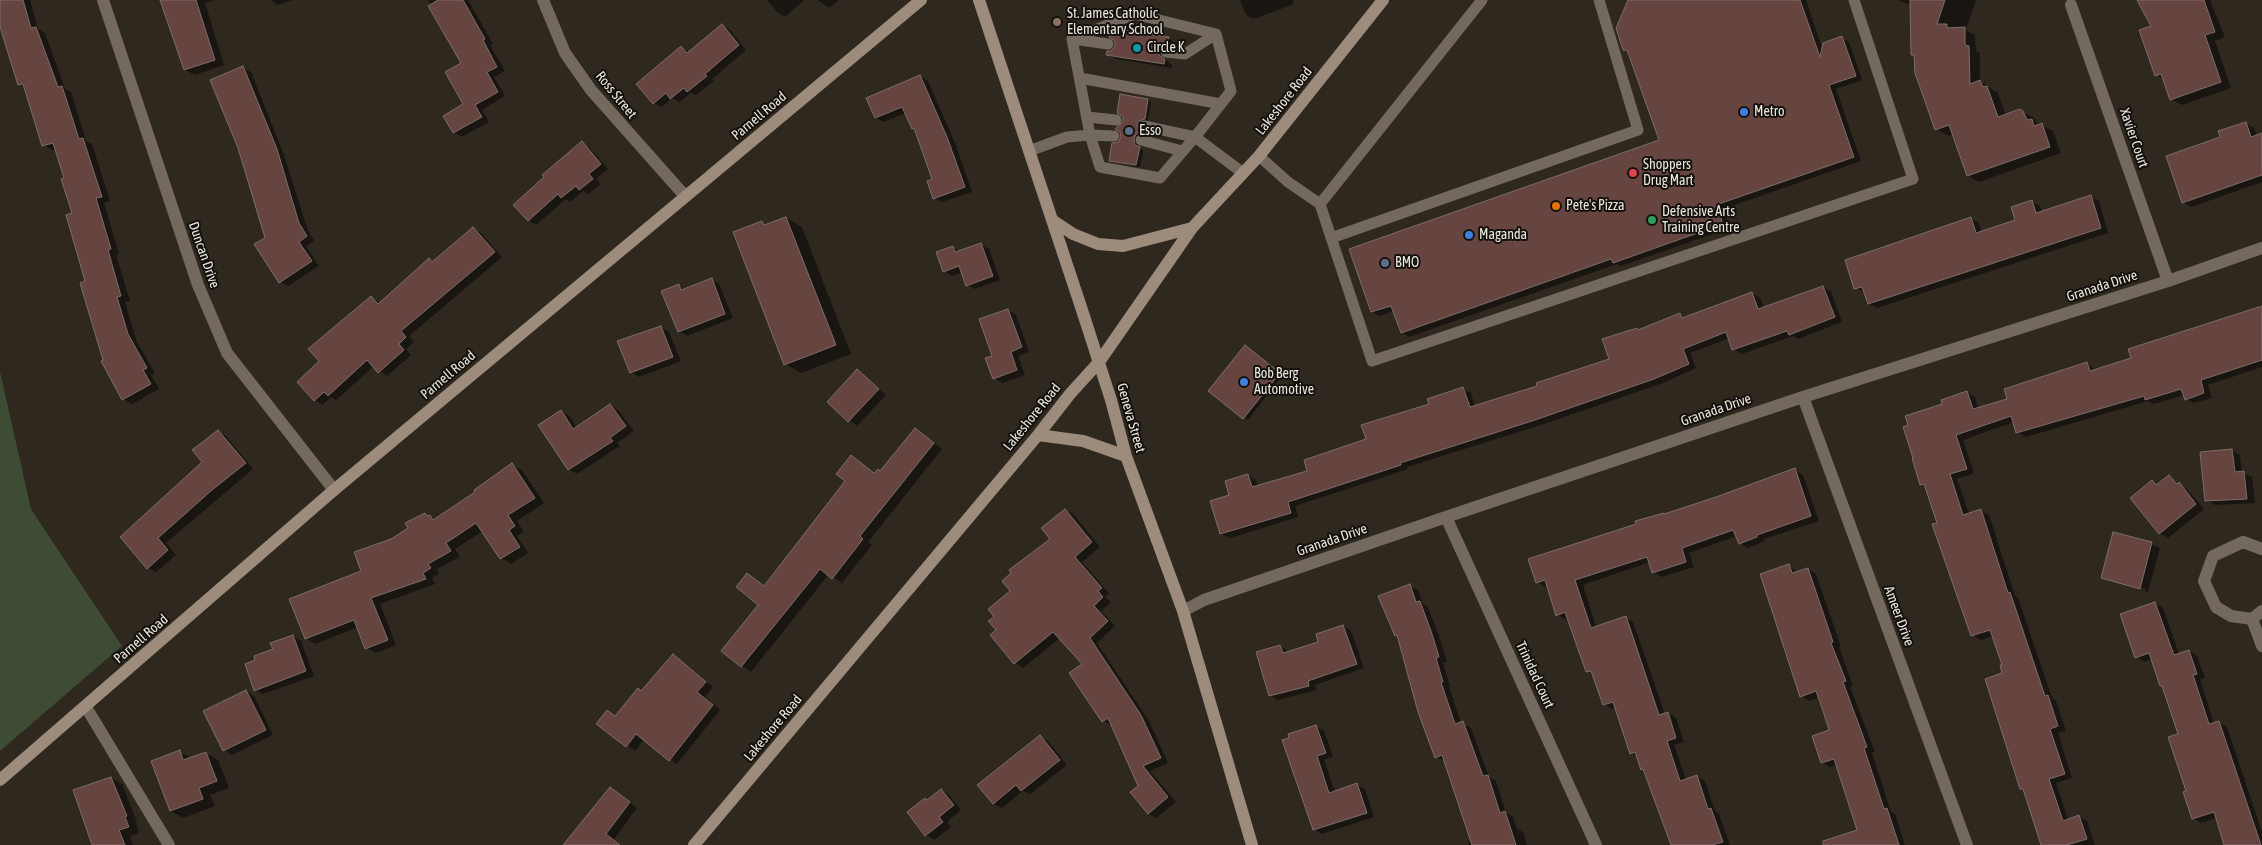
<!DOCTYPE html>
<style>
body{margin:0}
canvas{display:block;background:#2e281e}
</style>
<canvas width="2262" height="845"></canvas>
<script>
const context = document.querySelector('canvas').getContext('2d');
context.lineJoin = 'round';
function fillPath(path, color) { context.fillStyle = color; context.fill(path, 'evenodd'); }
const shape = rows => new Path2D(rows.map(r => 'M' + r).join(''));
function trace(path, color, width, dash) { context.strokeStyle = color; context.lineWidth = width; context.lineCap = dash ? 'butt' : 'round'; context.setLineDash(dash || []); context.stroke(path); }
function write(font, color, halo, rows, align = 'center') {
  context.font = font + ' "Asap Condensed",sans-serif'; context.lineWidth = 4; context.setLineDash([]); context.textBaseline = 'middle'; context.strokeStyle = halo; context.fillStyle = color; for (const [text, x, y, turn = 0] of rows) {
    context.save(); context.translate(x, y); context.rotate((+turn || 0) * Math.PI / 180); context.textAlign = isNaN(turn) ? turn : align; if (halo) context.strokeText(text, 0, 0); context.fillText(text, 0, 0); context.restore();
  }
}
fillPath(shape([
 [0,372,31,509,122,646,0,751]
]), '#3e4b35');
fillPath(shape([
 [0,0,30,0,38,29,45,33,65,89,71,92,86,141,92,144,110,201,104,203,119,254,116,255,130,301,125,302,136,340,155,373,151,375,159,389,132,404,123,399,104,361,66,179,56,149,52,150,44,145,26,88,19,84,0,28],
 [162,0,215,0,205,3,224,65,195,75,185,70],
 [270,0,293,0,278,5],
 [428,0,468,0,493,44,490,45,505,71,494,77,505,96,482,110,489,122,462,137,454,132,465,105,463,64],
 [767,0,804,0,785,17,777,12],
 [818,0,839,0,829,8],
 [1240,0,1293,0,1294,4,1254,19,1246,15],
 [1637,0,1806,0,1821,45,1842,38,1849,42,1862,80,1836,89,1861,161,1723,209,1730,228,1621,266,1617,264,1409,337,1402,332,1394,311,1380,316,1372,312,1660,141,1629,52,1624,49],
 [1898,0,1976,0,1966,30,1975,35,1976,51,1980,53,1980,81,1998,93,2006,116,2020,111,2034,118,2036,122,2053,131,2061,153,1979,182,1968,176,1953,134,1948,136,1936,129,1911,5],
 [2138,0,2210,0,2225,37,2215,41,2231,88,2182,105,2171,99,2165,80,2156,75,2152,27],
 [722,25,730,30,746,50,712,79,714,81,696,95,691,93,679,102,672,98,662,107,654,103,681,47,690,52],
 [1168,38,1176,43,1175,49,1166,56,1167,61,1172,65,1172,68,1116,59,1108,54,1117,46],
 [243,68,251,72,284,155,307,228,314,241,306,246,319,266,288,286,280,282,239,148],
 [920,76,928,81,955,143,972,192,942,202,934,198,934,180,916,131,913,129,906,113,884,122,876,118,868,99],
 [1147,100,1151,102,1148,120,1143,122,1140,128,1144,135,1140,136,1137,141,1139,148,1143,151,1140,167,1114,162,1110,160,1119,143],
 [2245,123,2254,128,2257,136,2262,135,2262,182,2191,207,2183,202,2222,138],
 [582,143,590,148,608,169,596,179,601,184,588,194,583,191,570,202,566,199,536,225,528,220],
 [2090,197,2099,201,2108,233,1877,308,1869,304,1865,292,1855,288,1971,218,1979,223,1982,233,2017,221,2031,201,2040,206,2042,212],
 [786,218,802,227,851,354,801,373,785,364,762,222,767,225],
 [473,229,481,233,502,257,409,336,414,342,406,349,411,355,387,376,374,366,336,400,331,397,323,405,315,400,321,361,371,297,380,303,429,259,434,262],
 [981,245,989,249,1000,280,975,289,967,285,962,272,952,276,944,271,952,247,961,252],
 [711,279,719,284,733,318,687,336,679,331,679,285,685,289],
 [1823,287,1831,292,1842,322,1798,339,1793,336,1742,354,1734,349,1730,338,1690,353,1696,368,1663,383,1541,425,1407,467,1408,469,1295,506,1298,517,1230,538,1221,534,1212,502,1231,496,1248,475,1256,480,1258,487,1309,472,1463,389,1471,393,1475,407,1539,387,1611,360,1637,329,1640,331,1680,315,1686,318,1752,293,1760,298,1764,308],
 [2262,307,2262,367,2208,385,2212,398,2194,403,2186,399,2184,395,2154,404,2148,401,2026,437,2018,432,2014,422,1963,440,1974,473,1957,479,1969,514,1981,510,1989,515,2015,596,2018,598,2052,698,2056,701,2066,731,2058,733,2072,778,2056,783,2068,820,2079,817,2087,821,2095,845,2042,845,2025,791,2021,789,2003,666,1993,636,1981,640,1972,635,1927,488,1922,485,1904,428,1967,393,1975,397,1978,408,2009,399,2087,364,2096,370,2133,359],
 [1008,310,1016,315,1029,352,1018,356,1025,375,1002,383,994,378,994,356],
 [661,327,669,332,681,361,639,377,631,372],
 [1249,349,1282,376,1248,420,1210,390],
 [857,371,886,395,857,426,829,402],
 [610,405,618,410,634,431,617,443,620,446,577,474,569,469,561,411,569,416,577,428],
 [916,430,942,449,868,542,872,545,842,583,829,574,751,672,722,651,760,605,747,574,765,587,847,481,852,457,875,474,881,472],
 [218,431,226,436,253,469,166,543,176,555,156,572,148,568,121,537,204,462],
 [2232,450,2240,455,2242,473,2252,477,2255,503,2215,505,2207,500],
 [512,465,522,470,544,503,517,521,524,532,517,536,528,553,511,564,501,558,483,531,455,549,460,557,437,569,439,574,432,578,435,584,380,604,396,645,376,653,366,648,358,627,315,644,306,638,391,540,410,529,425,514,436,519,477,492],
 [1795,470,1803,475,1819,521,1764,539,1765,541,1748,548,1740,543,1737,536,1689,553,1694,567,1662,577,1653,572,1650,562,1583,585,1596,627,1625,617,1633,622,1665,714,1668,713,1676,718,1684,742,1674,745,1686,780,1696,776,1705,781,1715,811,1719,814,1730,845,1672,845,1645,770,1642,769,1638,757,1632,753,1616,708,1612,709,1604,704,1594,675,1587,671,1569,618,1565,619,1557,615,1548,586,1545,587,1537,582,1666,515],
 [2169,477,2187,489,2204,509,2168,538,2160,533,2152,482,2158,485],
 [1066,510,1074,515,1100,547,1082,562,1109,593,1105,597,1111,602,1101,611,1115,626,1097,643,1149,721,1168,763,1150,771,1176,802,1156,818,1148,813,1140,786,1112,725,1103,721,1084,664,1060,638,1023,668,1015,663,998,631,995,617,1012,591,1051,539],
 [2152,544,2160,548,2148,592,2110,582,2145,591,2146,589,2110,579,2110,581,2103,577],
 [1789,566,1798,572,1808,569,1816,574,1841,647,1839,647,1853,686,1850,687,1875,752,1872,753,1891,812,1895,814,1905,845,1842,845,1858,831,1837,765,1830,767,1822,762,1831,731,1819,697,1809,701,1801,696],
 [1410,586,1418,590,1423,604,1428,607,1440,639,1447,662,1443,663,1450,686,1449,687,1461,723,1471,728,1489,777,1496,781,1506,813,1513,817,1517,829,1523,832,1527,845,1469,845,1468,843,1472,841,1445,761,1436,757,1399,637,1396,635],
 [2155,603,2163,608,2179,654,2189,651,2197,656,2205,678,2200,679,2214,724,2219,722,2227,727,2262,832,2262,845,2226,845,2217,818,2201,823,2193,818,2179,734,2153,659,2145,662,2136,657],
 [1343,626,1351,631,1364,668,1315,685,1317,690,1278,700,1270,695,1280,646,1289,652,1320,643],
 [293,636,301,641,314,676,263,694,255,690,274,650],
 [673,655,713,687,705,697,720,710,677,764,644,739,635,751,598,723,607,711,617,717,642,692],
 [246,691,254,696,273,735,232,755,224,750],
 [1316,727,1324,731,1333,757,1324,760,1335,792,1357,785,1365,789,1374,817,1322,834,1314,829],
 [1040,737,1048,741,1067,765,1030,794,1023,791,1002,808,994,804],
 [180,752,191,758,206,753,218,760,229,788,210,795,215,806,183,818,171,811],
 [111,778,122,784,137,822,136,823,139,833,130,836,133,845,94,845],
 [611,788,637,808,610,845,565,845],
 [941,790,949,795,961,810,947,822,951,827,934,840,926,835,928,801]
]), '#0007');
const building = shape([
 [0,0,23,0,31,28,36,27,58,87,62,86,79,139,83,138,102,197,96,198,111,249,108,250,121,296,117,297,128,334,147,368,143,370,151,384,122,400,101,361,103,360,80,283,85,281,66,215,72,213,61,179,64,178,53,143,42,146,23,84,18,85,0,27,0,0],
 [160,0,196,0,215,60,184,70,160,0],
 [438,0,463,0,485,39,483,40,497,67,487,72,498,92,475,105,482,117,453,133,443,116,463,104,445,72,461,63,428,6,438,0],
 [1628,0,1800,0,1820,57,1823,43,1842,36,1856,76,1829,85,1854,157,1716,205,1723,224,1613,263,1611,259,1401,333,1391,306,1371,312,1349,249,1659,140,1627,50,1623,50,1616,28,1628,0],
 [1910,0,1945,0,1937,24,1947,24,1947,28,1965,27,1965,45,1969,46,1970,84,1980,80,1983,87,1987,86,1998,117,2020,109,2023,111,2027,120,2032,119,2034,126,2042,123,2050,147,1967,176,1949,125,1935,130,1915,73,1914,55,1911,55,1910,0],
 [2137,0,2204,0,2215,32,2205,35,2221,82,2170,100,2161,74,2155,76,2139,30,2151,26,2137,0],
 [722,24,739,45,705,74,707,76,687,92,684,88,670,99,666,93,653,104,636,84,681,46,687,53,722,24],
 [1118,29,1169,37,1167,45,1163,45,1159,51,1159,55,1165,59,1164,64,1106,55,1107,51,1111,51,1115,46,1115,41,1109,37,1110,32,1118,29],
 [243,66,277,149,299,223,307,236,299,242,312,261,279,283,254,244,265,238,238,148,210,80,243,66],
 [920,75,947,137,965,187,933,199,927,181,932,179,914,128,912,129,902,107,875,118,866,98,920,75],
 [1120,94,1148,99,1145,119,1139,121,1137,125,1141,133,1136,134,1134,139,1135,145,1140,147,1136,165,1109,161,1112,143,1118,142,1121,137,1120,132,1115,129,1123,121,1123,117,1117,113,1120,94],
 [2246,122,2251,137,2262,133,2262,175,2182,203,2166,156,2220,137,2218,131,2246,122],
 [582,141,601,164,589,174,593,179,579,190,576,186,561,198,558,194,528,221,513,205,544,177,542,175,582,141],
 [2091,195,2101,228,1868,304,1862,287,1854,289,1845,260,1971,217,1976,233,2015,220,2011,207,2032,200,2036,213,2091,195],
 [786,217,836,345,784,365,733,232,762,221,764,225,786,217],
 [473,227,495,252,401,331,406,337,399,344,404,350,378,373,367,360,328,396,324,392,314,401,297,382,319,361,308,349,371,296,378,304,429,258,432,262,473,227],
 [981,243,993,276,966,286,959,266,943,272,936,252,953,246,955,252,981,243],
 [712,278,725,314,678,332,661,291,679,284,681,290,712,278],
 [1823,286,1835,317,1789,335,1787,331,1732,350,1726,332,1683,349,1689,364,1654,379,1532,421,1400,463,1401,465,1288,502,1291,513,1220,534,1210,501,1229,495,1225,481,1248,474,1252,487,1307,471,1304,460,1366,439,1361,425,1429,404,1427,399,1463,387,1470,407,1537,386,1536,383,1609,359,1602,339,1637,328,1638,330,1680,313,1682,318,1752,292,1758,309,1823,286],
 [2262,306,2262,360,2201,380,2204,393,2185,400,2181,389,2145,400,2144,396,2016,433,2011,416,1956,435,1967,469,1950,474,1963,515,1981,509,2008,593,2010,592,2045,696,2048,695,2058,726,2050,729,2065,774,2049,779,2063,821,2079,815,2087,839,2067,845,2041,845,2023,789,2020,789,1985,679,2002,673,2000,665,2002,665,1990,630,1971,636,1932,524,1937,523,1924,484,1920,485,1912,458,1913,458,1903,427,1908,425,1905,416,1942,404,1941,400,1967,391,1973,409,2007,399,2004,389,2087,362,2090,371,2131,358,2128,349,2262,306],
 [1008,309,1022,347,1011,352,1017,370,993,379,985,358,992,356,979,319,1008,309],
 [661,326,673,357,630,373,617,341,661,326],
 [1245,345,1280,373,1243,419,1208,391,1245,345],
 [857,369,879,389,848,422,827,402,857,369],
 [610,404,626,426,610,438,613,441,568,470,538,425,561,410,573,429,610,404],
 [915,428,934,443,860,536,863,539,832,579,820,569,741,667,721,651,758,605,736,587,747,573,764,586,845,481,836,474,851,455,874,473,878,469,880,471,915,428],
 [218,430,246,463,212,490,158,538,168,550,147,569,120,537,202,462,192,450,218,430],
 [2232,449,2235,472,2244,471,2247,499,2205,501,2200,452,2232,449],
 [512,463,535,498,508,515,515,526,509,530,520,547,500,559,476,523,446,543,451,551,428,564,431,568,423,573,426,579,371,598,388,640,365,649,354,620,305,639,289,599,361,571,354,552,391,539,408,528,405,523,425,513,427,516,430,515,433,520,475,492,474,490,512,463],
 [1795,468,1811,516,1757,535,1757,537,1739,544,1733,530,1682,548,1686,562,1652,573,1647,557,1575,580,1591,628,1626,616,1659,715,1668,712,1676,738,1667,741,1680,781,1697,775,1708,809,1711,808,1723,842,1712,845,1671,845,1643,769,1641,770,1635,752,1630,754,1613,702,1603,705,1591,671,1586,672,1565,612,1556,616,1545,580,1536,583,1528,559,1636,524,1635,521,1664,513,1664,514,1716,497,1795,468],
 [2169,475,2177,484,2179,482,2196,504,2159,534,2130,498,2152,480,2156,485,2169,475],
 [1065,509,1092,542,1075,557,1102,588,1098,591,1103,597,1094,606,1108,621,1090,638,1141,715,1161,758,1143,766,1168,797,1148,814,1130,792,1138,786,1108,718,1102,722,1069,673,1082,664,1053,632,1014,664,990,635,996,630,988,621,994,617,988,609,1010,591,1002,581,1011,573,1009,570,1050,539,1041,528,1065,509],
 [2113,532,2152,542,2140,589,2101,578,2113,532],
 [1789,564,1792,573,1808,568,1833,642,1831,643,1846,681,1843,682,1867,747,1864,748,1884,809,1887,808,1899,845,1823,845,1823,841,1857,830,1834,759,1821,763,1812,736,1829,730,1823,711,1816,691,1800,697,1760,574,1789,564],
 [1410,584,1416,602,1420,601,1432,634,1439,657,1436,658,1443,682,1441,682,1455,724,1463,721,1483,776,1488,775,1500,813,1505,811,1516,845,1472,845,1442,755,1435,758,1418,712,1397,635,1395,636,1378,596,1410,584],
 [2155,602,2174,655,2189,650,2197,674,2193,675,2209,724,2219,721,2261,845,2224,845,2214,812,2192,819,2183,792,2186,791,2168,737,2178,734,2162,686,2160,686,2149,653,2135,658,2120,614,2155,602],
 [1343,625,1357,664,1308,681,1309,686,1269,696,1256,652,1280,645,1283,653,1318,642,1316,634,1343,625],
 [293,635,306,671,254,691,245,664,255,660,254,656,273,649,270,643,293,635],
 [673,654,706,682,697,692,713,705,669,761,636,734,626,747,596,724,607,710,615,716,638,688,641,691,673,654],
 [246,690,266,730,223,751,203,711,246,690],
 [1316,725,1326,753,1317,756,1329,793,1357,783,1367,813,1313,830,1282,740,1289,738,1288,734,1316,725],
 [1040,735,1060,760,1021,791,1016,785,993,804,977,785,1040,735],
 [180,750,183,760,206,752,217,781,199,788,203,799,170,811,151,761,180,750],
 [111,777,127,816,125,817,129,827,119,830,125,845,92,845,73,790,111,777],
 [610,787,630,802,606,834,620,845,563,845,610,787],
 [941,789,954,805,939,817,943,822,925,836,907,812,925,798,927,800,941,789]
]);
fillPath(building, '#664541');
trace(building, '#7c6c6a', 1);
trace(shape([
 [1073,39,1108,44],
 [1166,52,1185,54,1216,34],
 [1080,78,1221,104],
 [1087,117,1116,120],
 [1144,126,1195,137,1160,178,1100,167,1090,135,1072,39,1135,14,1216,34,1231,91,1195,137,1243,173],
 [1141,140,1182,151],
 [1029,151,1067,137,1090,135,1114,136],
 [1259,156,1288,182,1320,204,1372,361,1913,179,1854,0],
 [1320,204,1482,0],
 [1331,238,1638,130,1599,0]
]), '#73695e', 11);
trace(shape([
 [103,0,198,285,227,353,334,490],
 [543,0,565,53,591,90,685,196],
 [2071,5,2168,281],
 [1803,397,1967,845],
 [1446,517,1596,845],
 [2262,549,2243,542,2213,556,2204,581,2216,607,2231,616,2252,619,2262,611],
 [1183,611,1204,600,1446,517,1803,397,2168,281,2262,248],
 [2252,619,2262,646],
 [86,707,169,845]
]), '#73695e', 12);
trace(shape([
 [979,0,1082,310,1111,400,1126,456,1183,611,1252,845],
 [1052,220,1073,234,1098,244,1123,246,1192,228],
 [1038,435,1083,441,1126,456],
 [0,780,334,490,921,0],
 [694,845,1038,435,1070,394,1099,362,1192,228,1259,156,1383,0]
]), '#9d8c7c', 12);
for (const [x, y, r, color] of [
 [1057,22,5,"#8d6e63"],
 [1137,48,5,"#0f9aa8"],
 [1744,112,5,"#3f7fe0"],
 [1129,131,5,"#5c6f8a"],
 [1633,173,5,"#e0444e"],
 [1556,206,5,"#e8710a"],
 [1652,220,5,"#2e9e5b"],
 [1469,235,5,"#3f7fe0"],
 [1385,263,5,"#5c6f8a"],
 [1244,382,5,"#3f7fe0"]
]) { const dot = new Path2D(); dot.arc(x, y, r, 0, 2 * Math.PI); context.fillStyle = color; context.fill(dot); trace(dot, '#14110d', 2); }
write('14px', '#eae6df', '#14110d', [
 ["St. James Catholic",1067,14],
 ["Elementary School",1067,30],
 ["Circle K",1147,48],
 ["Metro",1754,112],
 ["Esso",1139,131],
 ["Shoppers",1643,165],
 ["Drug Mart",1643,181],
 ["Pete's Pizza",1566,206],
 ["Defensive Arts",1662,212],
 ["Training Centre",1662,228],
 ["Maganda",1479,235],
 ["BMO",1395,263],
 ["Bob Berg",1254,374],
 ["Automotive",1254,390]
], 'left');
write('14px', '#eae6df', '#14110d', [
 ["Ross Street",616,95,51],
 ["Lakeshore Road",1284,101,-52],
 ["Parnell Road",759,116,-40],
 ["Xavier Court",2134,138,71],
 ["Duncan Drive",204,255,71],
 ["Granada Drive",2102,286,-18],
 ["Parnell Road",448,375,-40],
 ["Granada Drive",1716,410,-19],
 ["Lakeshore Road",1032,417,-51],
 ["Geneva Street",1131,418,74],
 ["Granada Drive",1332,540,-19],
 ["Ameer Drive",1899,616,70],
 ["Parnell Road",141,639,-41],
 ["Trinidad Court",1535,675,65],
 ["Lakeshore Road",773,728,-50]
]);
</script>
